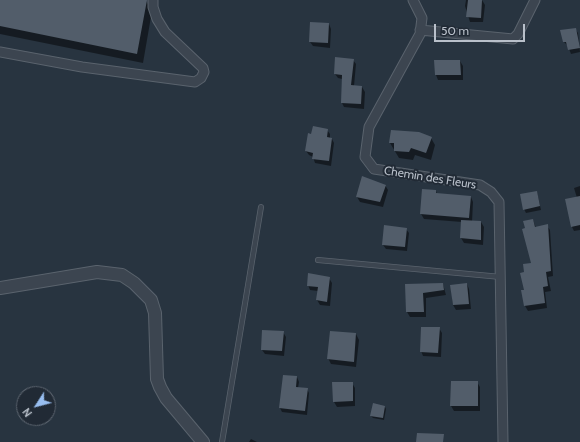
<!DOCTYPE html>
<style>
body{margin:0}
#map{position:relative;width:580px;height:442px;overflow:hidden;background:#283440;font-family:Cabin,sans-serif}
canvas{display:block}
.north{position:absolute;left:16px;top:386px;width:40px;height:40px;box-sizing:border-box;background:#212a35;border:1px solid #5e6671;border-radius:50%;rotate:234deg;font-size:11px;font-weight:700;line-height:16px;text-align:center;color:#b9c0ca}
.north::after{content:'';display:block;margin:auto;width:14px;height:18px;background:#98bef0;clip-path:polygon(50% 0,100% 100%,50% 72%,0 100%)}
.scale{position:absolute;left:434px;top:24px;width:91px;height:18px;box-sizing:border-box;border:2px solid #b9c0ca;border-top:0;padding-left:5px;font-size:12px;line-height:14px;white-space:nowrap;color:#b9c0ca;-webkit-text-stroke:3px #212a35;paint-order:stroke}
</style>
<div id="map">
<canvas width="580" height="442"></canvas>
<div class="north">N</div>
<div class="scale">50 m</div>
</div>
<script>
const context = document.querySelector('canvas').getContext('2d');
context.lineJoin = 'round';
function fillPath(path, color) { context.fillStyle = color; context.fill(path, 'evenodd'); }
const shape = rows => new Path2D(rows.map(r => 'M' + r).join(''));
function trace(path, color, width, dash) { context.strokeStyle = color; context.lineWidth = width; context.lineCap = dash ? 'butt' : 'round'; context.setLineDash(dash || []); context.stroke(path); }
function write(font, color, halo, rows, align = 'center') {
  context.font = font + ' Cabin,sans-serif'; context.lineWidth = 4; context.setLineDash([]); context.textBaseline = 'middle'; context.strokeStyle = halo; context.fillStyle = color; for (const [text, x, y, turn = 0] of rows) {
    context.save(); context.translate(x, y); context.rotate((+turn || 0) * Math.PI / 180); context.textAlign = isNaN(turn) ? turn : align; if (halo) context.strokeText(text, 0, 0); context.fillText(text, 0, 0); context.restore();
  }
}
fillPath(shape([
 [0,0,146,1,152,11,143,63,0,34],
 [466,0,482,0,485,5,483,22,470,22,465,6],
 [329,24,331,29,330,48,313,46,310,42],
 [575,29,578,33,580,52,571,54,568,46,564,42],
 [353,60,356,64,354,86,362,87,365,92,364,109,344,107,342,103,342,79,338,78,335,74],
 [460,61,463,66,463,80,438,80,436,75],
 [327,130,330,134,330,138,332,139,334,143,331,166,315,163,313,157,309,155,306,151,312,135],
 [431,138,435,145,431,160,415,155,413,160,399,158,390,143],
 [385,185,388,190,383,207,360,202,357,197],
 [580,186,580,230,574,231,572,227,577,198,574,188],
 [436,191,437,194,471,197,473,202,472,222,481,222,484,227,483,245,464,243,461,238,462,222,424,219,421,214],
 [537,192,541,210,526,213,524,209],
 [533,220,536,228,547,226,550,230,553,276,548,277,551,291,545,292,547,308,528,311,525,306,522,291,525,290,525,272,532,264],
 [406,229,409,233,407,251,386,249,383,245],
 [329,278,332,283,330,306,320,305,317,300,318,291,310,290,308,285],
 [443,284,446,295,426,298,426,317,410,317,407,312,406,285],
 [467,284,469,289,471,309,456,310,453,305,451,286],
 [439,328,442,333,441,357,423,356,421,351],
 [283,332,286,337,284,356,265,354,262,350],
 [356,334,359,340,356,367,331,364,328,358],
 [297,377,299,382,298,388,307,389,309,393,307,415,282,412,280,408],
 [452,382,477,382,480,387,480,411,454,411,451,406],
 [352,383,355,388,355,406,337,407,334,402],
 [385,407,386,409,384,420,373,418,371,416],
 [251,439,257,442,249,442]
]), '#0007');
fillPath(shape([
 [0,0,147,0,137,54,0,26],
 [468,0,482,0,481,18,466,17],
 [310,22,329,23,328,43,309,42],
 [576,28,580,48,568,50,566,42,563,42,560,30],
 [335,57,354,59,351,85,362,86,361,104,341,103,342,75,334,74],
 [434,60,460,60,461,75,435,75],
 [313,126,328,129,327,137,332,138,329,161,312,159,313,153,305,151,308,133,311,134],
 [391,130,419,132,432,137,426,153,411,148,409,152,394,151,394,143,389,143],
 [362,176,386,185,380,202,356,197],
 [422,189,436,190,436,193,471,196,469,218,420,214],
 [537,191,540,206,523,210,520,194],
 [580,196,580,225,571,227,565,199],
 [533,219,535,227,548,224,551,271,546,272,548,286,543,287,545,303,524,306,521,290,524,290,520,273,524,272,523,264,531,263,522,229,525,228,523,221],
 [461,220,481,221,481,240,460,238],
 [384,225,407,228,405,247,382,245],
 [308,273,330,277,327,302,316,300,318,287,307,286],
 [443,283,444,290,423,293,424,312,406,312,405,284],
 [467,283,469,304,453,305,450,285],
 [421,327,440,327,438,353,420,352],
 [262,330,284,331,282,351,261,350],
 [330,331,356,333,354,362,327,359],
 [283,375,297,376,296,387,308,388,305,411,279,408],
 [451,381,478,381,478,406,450,406],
 [332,382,353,382,353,401,333,402],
 [373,403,385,406,383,418,370,416],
 [417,433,444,434,443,442,416,442]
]), '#525d6a');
const service = shape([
 [318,260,501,277],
 [222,442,261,207]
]);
const minor = shape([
 [413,0,422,18,420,34,369,127,365,157,374,169,480,185,491,192,499,202,503,442],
 [420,30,513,39,518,34,535,0],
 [0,52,82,67,195,82,201,78,204,72,203,68,165,32,157,19,153,7,153,0]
]);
const tertiary = shape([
 [0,288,97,272,122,275,134,283,151,300,155,313,157,379,160,387,166,398,203,442]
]);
trace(service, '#5a636d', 6);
trace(minor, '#5a636d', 11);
trace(tertiary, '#5a636d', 14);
trace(service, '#3c4550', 4.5);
trace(minor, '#3c4550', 9);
trace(tertiary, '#3c4550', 12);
write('12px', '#b9c0ca', '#212a35', [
 ["Chemin des Fleurs",430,178,9]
]);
</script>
